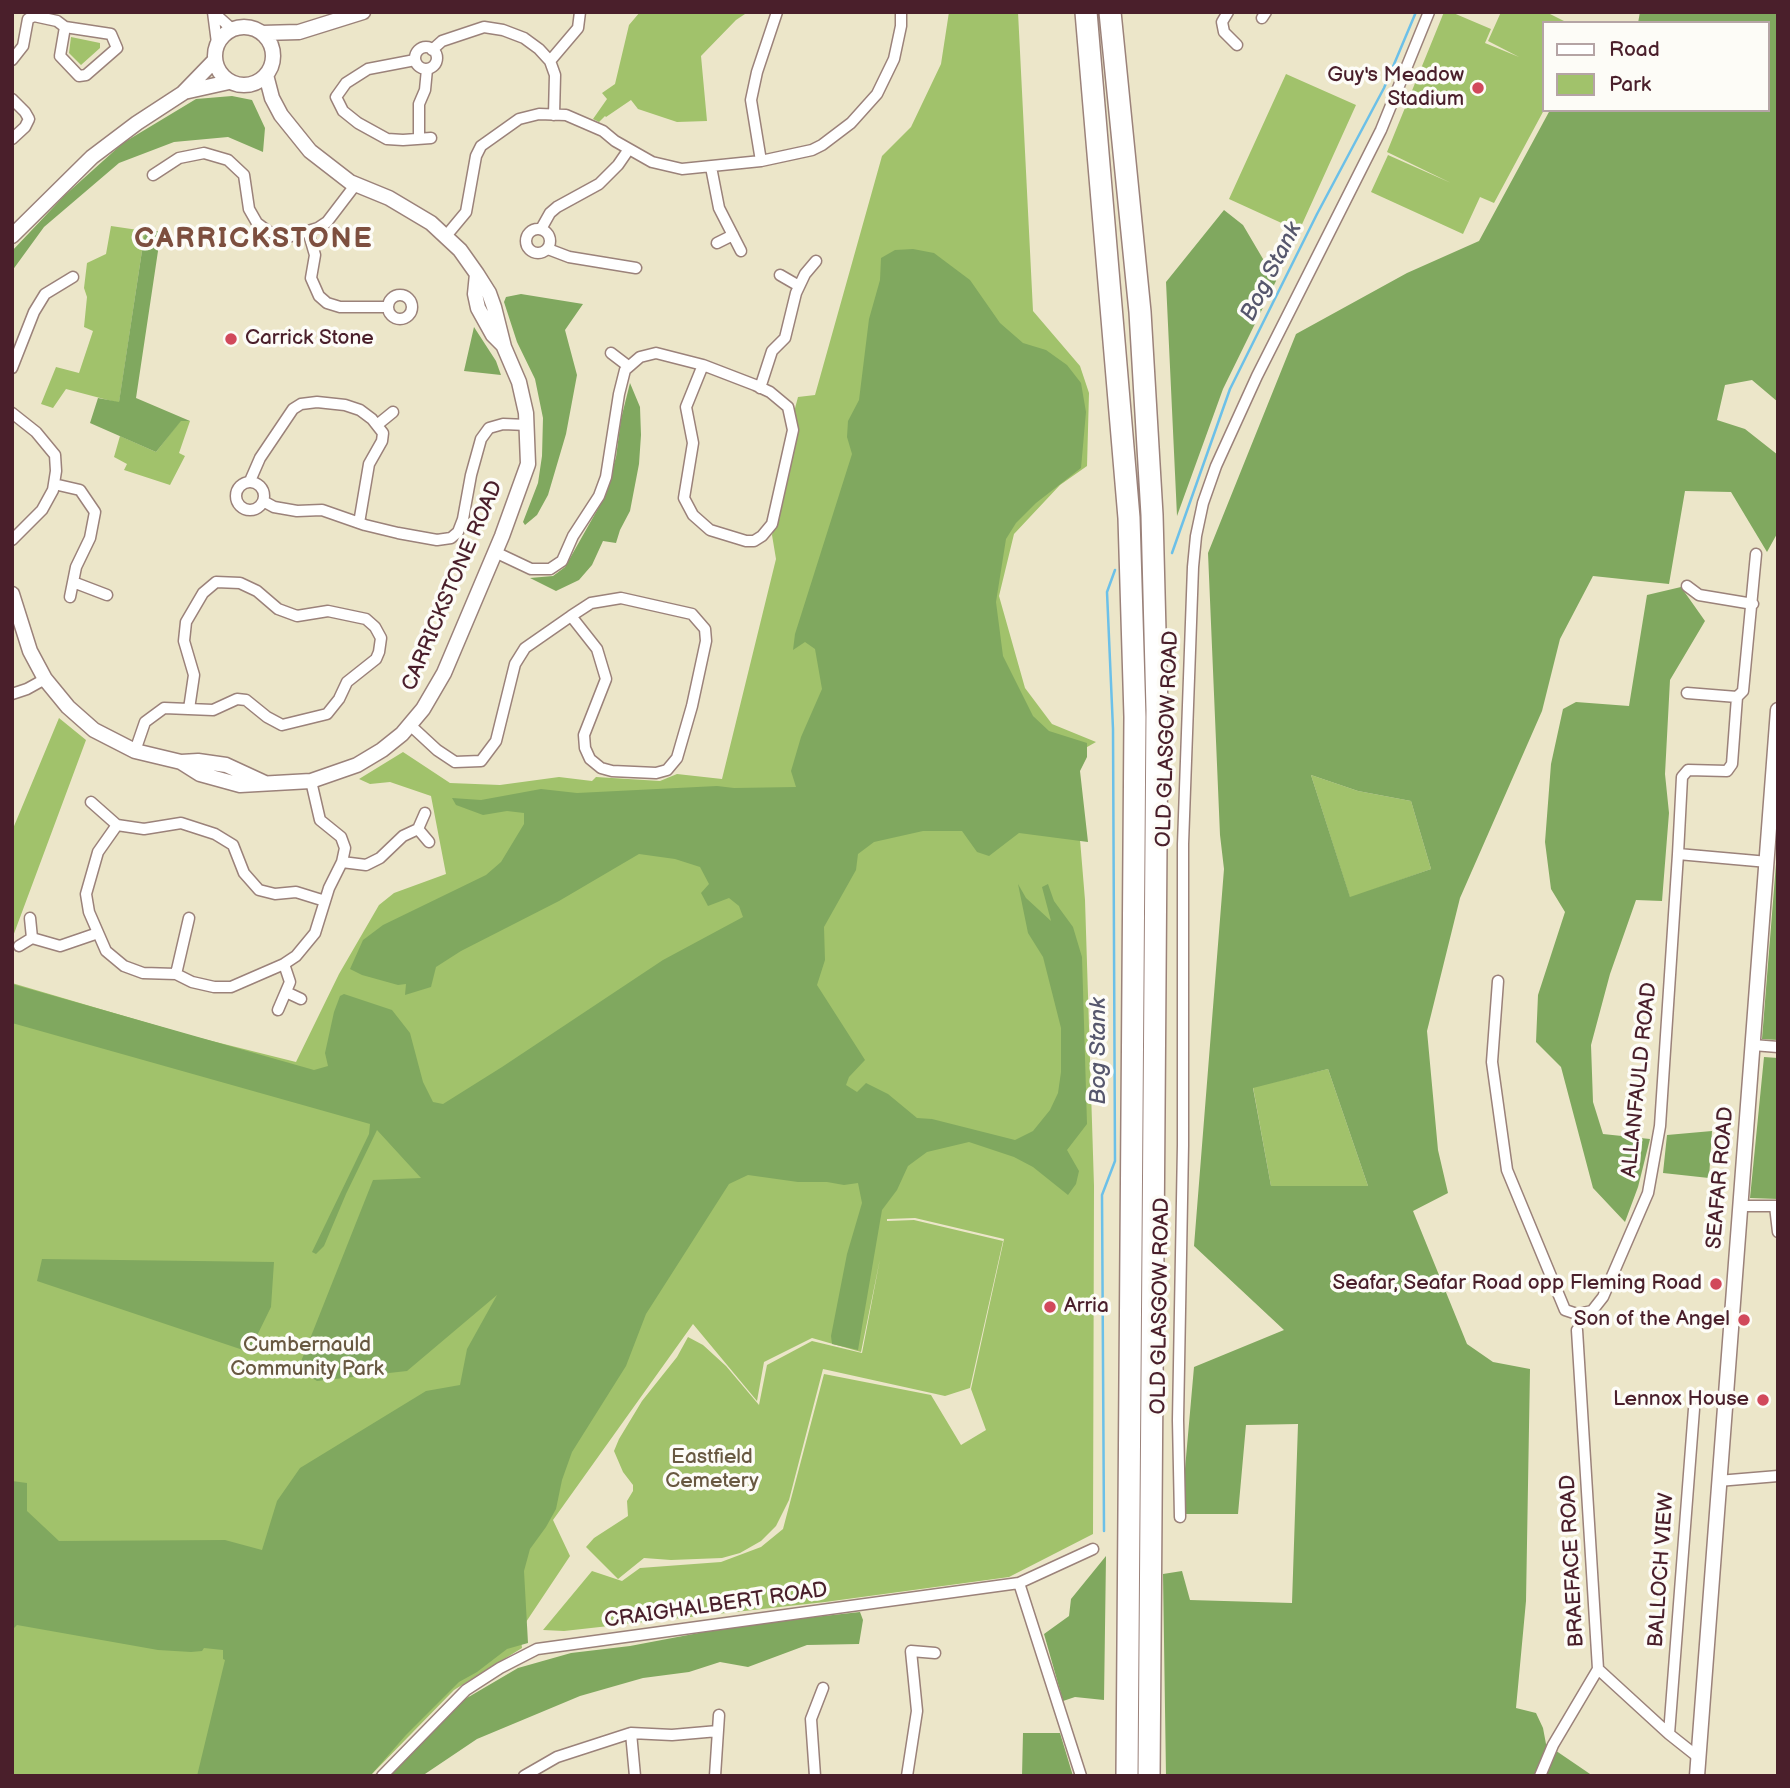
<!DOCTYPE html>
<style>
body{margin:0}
#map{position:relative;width:1790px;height:1788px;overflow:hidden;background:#ece6c9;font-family:"Balsamiq Sans",sans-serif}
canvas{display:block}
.frame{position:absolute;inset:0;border:14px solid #4a1f2b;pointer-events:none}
.legend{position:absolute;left:1542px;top:21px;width:228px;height:91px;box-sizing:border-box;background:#fdfcf7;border:2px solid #b5a4a5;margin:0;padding:9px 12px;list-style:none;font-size:21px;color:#4a1f2b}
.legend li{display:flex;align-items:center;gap:14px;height:35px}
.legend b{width:35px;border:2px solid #b5a4a5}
</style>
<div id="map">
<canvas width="1790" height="1788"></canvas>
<div class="frame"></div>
<ul class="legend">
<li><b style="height:9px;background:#fff"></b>Road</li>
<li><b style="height:19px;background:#a1c26b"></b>Park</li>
</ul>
</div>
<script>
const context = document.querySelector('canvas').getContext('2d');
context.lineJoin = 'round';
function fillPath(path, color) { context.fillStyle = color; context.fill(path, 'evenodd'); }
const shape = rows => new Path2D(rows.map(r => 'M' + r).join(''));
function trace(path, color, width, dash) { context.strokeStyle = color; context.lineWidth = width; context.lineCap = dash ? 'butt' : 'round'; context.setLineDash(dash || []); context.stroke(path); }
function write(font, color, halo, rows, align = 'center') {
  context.font = font + ' "Balsamiq Sans",sans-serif'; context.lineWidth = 7; context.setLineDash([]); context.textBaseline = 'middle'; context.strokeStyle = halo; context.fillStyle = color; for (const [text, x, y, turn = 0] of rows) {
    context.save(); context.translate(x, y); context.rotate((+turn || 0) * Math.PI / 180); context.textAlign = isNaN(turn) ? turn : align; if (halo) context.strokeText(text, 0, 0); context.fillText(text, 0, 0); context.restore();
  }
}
fillPath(shape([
 [640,12,748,12,736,20,701,56,707,121,677,122,638,109,631,100,606,117,605,116,599,122,593,119,607,99,602,93,615,84,629,25],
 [949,12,1018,12,1033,311,1080,366,1089,393,1087,466,1060,485,1014,534,999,596,1025,688,1052,724,1096,742,1073,755,1085,900,1094,1186,1093,1534,1009,1577,825,1602,564,1631,543,1630,592,1571,622,1581,640,1568,721,1562,761,1547,783,1529,824,1374,931,1395,961,1445,986,1430,971,1389,1004,1239,915,1218,887,1219,887,1221,914,1220,1003,1241,970,1388,945,1396,823,1369,789,1500,776,1526,761,1541,740,1553,722,1558,671,1560,644,1558,618,1579,586,1547,594,1538,628,1516,627,1501,633,1491,633,1485,623,1472,614,1451,619,1439,642,1401,677,1357,688,1337,703,1345,726,1366,759,1405,767,1365,812,1341,862,1353,880,1259,861,1352,812,1338,764,1362,757,1401,693,1324,553,1520,570,1556,520,1631,522,1648,454,1690,370,1776,12,1776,12,983,192,1036,296,1062,339,974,379,905,394,893,446,874,431,796,390,782,370,784,359,779,403,752,450,783,500,785,559,777,592,781,596,777,660,781,677,774,722,779,776,559,772,535,798,428,794,412,798,397,815,395,882,156,911,127,941,64],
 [1444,12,1451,12,1491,29,1485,43,1519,57,1488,41,1501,12,1546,12,1568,23,1543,23,1544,110,1494,203,1480,197,1463,234,1371,192,1388,155,1451,183,1387,152],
 [71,37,100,43,100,48,81,65,69,53],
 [1286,74,1356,105,1299,231,1229,199],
 [111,226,145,231,119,403,66,389,53,408,41,404,56,367,79,373,93,331,84,327,87,297,84,288,87,263,106,254],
 [181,420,190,421,179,453,185,456,170,485,124,470,127,464,114,457,120,436,156,452],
 [59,718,86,740,12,939,12,831],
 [1311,775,1358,791,1411,801,1431,869,1350,898],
 [1328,1069,1368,1186,1271,1186,1253,1087]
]), '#a1c26b');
fillPath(shape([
 [1640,12,1778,12,1778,402,1752,380,1725,385,1717,420,1745,429,1778,455,1778,532,1767,552,1731,492,1685,491,1669,584,1593,576,1560,639,1542,711,1460,898,1427,1031,1438,1150,1448,1193,1413,1211,1467,1344,1493,1362,1530,1369,1526,1601,1516,1708,1536,1713,1543,1728,1546,1744,1593,1776,1166,1776,1163,1574,1182,1571,1190,1600,1292,1603,1298,1424,1246,1425,1238,1514,1181,1514,1194,1367,1284,1330,1194,1246,1224,869,1220,835,1208,553,1296,334,1407,273,1479,241,1550,110,1767,110,1767,23,1638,23],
 [1311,775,1358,791,1411,801,1431,869,1350,897],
 [1328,1069,1368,1186,1271,1186,1253,1088],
 [232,96,252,100,265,128,263,152,228,137,174,142,119,163,44,227,12,271,12,251,64,196,123,143,196,99],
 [1224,210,1243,225,1276,281,1223,389,1177,516,1166,282],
 [145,231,161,231,136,398,190,421,181,421,156,452,90,423,98,398,119,402],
 [913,249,934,253,970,280,1000,323,1023,343,1046,350,1067,365,1081,383,1086,412,1081,468,1036,503,1016,523,1006,539,996,602,1003,656,1033,716,1049,731,1087,743,1087,757,1080,771,1088,842,1019,833,989,856,977,852,962,831,923,831,874,842,858,854,856,870,824,927,825,960,817,985,865,1060,849,1077,846,1085,857,1092,866,1083,888,1094,917,1118,932,1119,1015,1140,1033,1131,1050,1110,1058,1093,1061,1072,1061,1028,1043,957,1028,933,1018,884,1026,898,1051,921,1042,887,1048,884,1054,901,1073,927,1082,957,1087,1124,1067,1150,1079,1171,1076,1184,1068,1195,1033,1167,1014,1157,969,1142,927,1152,908,1166,897,1190,882,1210,858,1350,832,1344,831,1336,847,1254,862,1203,858,1183,844,1185,827,1182,798,1182,748,1175,729,1184,646,1314,626,1366,572,1452,562,1480,556,1509,546,1527,530,1549,524,1571,528,1643,507,1649,477,1672,459,1682,406,1735,370,1776,197,1776,225,1660,223,1659,223,1650,204,1648,202,1651,191,1652,158,1650,17,1625,12,1630,12,1481,27,1483,27,1511,59,1541,225,1540,262,1550,277,1501,300,1468,426,1391,460,1385,467,1349,497,1295,407,1371,317,1381,298,1369,373,1180,421,1178,377,1130,346,1194,324,1246,316,1254,312,1252,369,1134,370,1124,12,1023,12,984,314,1070,328,1066,325,1053,334,1012,340,996,344,994,392,1010,410,1033,423,1082,433,1102,443,1104,502,1067,663,960,743,917,739,906,729,898,708,906,701,893,709,884,700,867,675,859,639,854,559,901,461,951,436,967,431,987,405,995,406,984,398,985,362,975,350,969,363,940,383,925,486,875,501,862,524,824,524,813,507,811,483,815,456,805,452,798,481,800,541,789,577,793,717,786,734,788,796,787,791,771,801,737,822,689,815,649,805,642,793,650,795,634,852,454,847,437,848,421,859,400,869,319,880,280,881,258,895,250],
 [521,294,583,304,565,330,577,375,566,434,548,495,537,515,525,525,523,522,538,483,542,456,543,418,535,379,517,342,504,302,506,297],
 [474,327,496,361,501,375,464,371],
 [630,383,640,407,641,435,639,464,630,511,620,530,616,543,603,541,592,565,579,580,556,591,530,578,553,576,565,567,604,498,616,457,621,419],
 [1681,587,1705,621,1670,680,1665,774,1669,813,1662,901,1636,900,1610,974,1591,1045,1593,1102,1603,1134,1650,1139,1638,1187,1625,1222,1593,1188,1561,1067,1536,1042,1538,995,1565,912,1551,889,1545,842,1551,764,1563,709,1576,702,1629,706,1647,595],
 [1778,839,1778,1040,1762,1039],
 [1764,1057,1778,1058,1778,1199,1750,1198],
 [1712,1131,1709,1178,1663,1173,1667,1135],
 [42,1259,274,1262,271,1307,249,1352,37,1281],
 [1106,1556,1104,1700,1075,1697,1063,1701,1044,1634,1069,1616,1071,1599],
 [860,1612,863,1620,859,1644,807,1645,748,1667,720,1662,689,1672,643,1678,580,1696,477,1739,422,1776,390,1776,460,1702,518,1668,571,1653,630,1646,741,1625],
 [1023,1733,1060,1733,1073,1776,1022,1776]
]), '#80a85f');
trace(shape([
 [1172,553,1230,389,1317,214,1384,88,1416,12],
 [1104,1531,1102,1195,1115,1161,1113,729,1107,592,1115,570]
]), '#6cc0e8', 2.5);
const minor = shape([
 [213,12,217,43],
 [213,12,232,29],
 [1228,12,1222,22,1224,32,1237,45],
 [1262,18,1266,12],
 '415 58a11 11 0 1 1 22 0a11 11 0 1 1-22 0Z',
 [432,50,442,41,484,27,503,30,524,38,539,49,550,61,555,75,554,115],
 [12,60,23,46,28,19,34,16,57,21,65,27,111,34,117,48,86,75,79,76,60,56,65,27],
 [415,60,368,69,346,83,336,97,343,111,358,123,387,139,403,140,431,138],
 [550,61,578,28,580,12],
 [12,99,25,112,29,119,25,127,12,139],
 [419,139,419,104,425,90,427,69],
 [761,161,751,100,757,72,777,12],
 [711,167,719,208,741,251],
 [153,175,179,158,204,153,228,160,244,175,249,209,257,223,269,232,288,237,318,228,327,222,356,184],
 [541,229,550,213,557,207,599,184,618,165,629,149],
 '526 241a12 12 0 1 1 24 0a12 12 0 1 1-24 0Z',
 [308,231,315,255,311,278,319,296,327,303,340,307,388,307],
 [446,236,466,212,476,156,481,146,519,119,539,114,566,115,603,131,615,141,652,162,682,169,761,161,812,150,822,145,851,123,877,94,894,59,901,26,901,12],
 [717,243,733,235],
 [548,249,569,257,636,268],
 [780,275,799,286],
 '388 307a12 12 0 1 1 24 0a12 12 0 1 1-24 0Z',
 [611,353,628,366],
 [12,368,34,312,45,294,73,277],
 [760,388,772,351,785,338,796,293,805,274,816,261],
 [12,413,36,432,55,455,56,471,53,490,42,510,12,540],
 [377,425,393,412],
 [250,481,260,458,293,409,301,404,317,402,345,405,360,410,372,419,383,433,382,441,369,464,359,523],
 '236 496a14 14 0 1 1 28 0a14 14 0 1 1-28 0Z',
 [54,484,80,490,95,512,90,538,76,567,70,597],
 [263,501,274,507,297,511,322,510,365,525,398,533,437,540,451,538,458,532,463,519,471,475,481,439,489,428,503,424,527,425],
 [495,552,531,569,550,569,562,561,573,536,599,496,606,477,619,394,625,370,640,357,656,353,703,365,755,385,770,392,788,407,793,430,772,524,762,536,754,541,746,541,710,530,693,515,684,498,693,443,686,407,703,365],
 [73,582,107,595],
 [1687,586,1699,595,1753,604],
 [1687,693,1737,697],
 [12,694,27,689,45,679],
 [410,725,437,750,455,762,481,761,496,741,515,664,525,648,571,616,591,603,621,598,692,614,705,629,706,641,692,706,677,758,667,770,656,773,612,771,601,768,590,759,585,748,584,735,606,679,597,649,571,616],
 [135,751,145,722,164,708,213,710,237,699,246,700,267,717,282,725,327,714,339,699,347,682,376,659,379,652,381,638,375,627,366,619,328,611,297,616,278,609,257,591,240,583,216,582,203,593,186,622,184,641,194,675,189,709],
 [311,781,320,820,341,837,345,848,342,862,329,888,315,933,296,956,284,964,231,987,214,987,192,982,176,974,143,973,124,966,106,951,89,912,86,894,98,852,117,825,144,829,181,823,215,834,233,845,244,873,259,890,275,894,296,892,325,901],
 [91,802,117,825],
 [418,829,429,842],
 [1678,854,1682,777,1688,770,1727,771,1732,764,1737,697,1743,691,1756,554],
 [342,862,366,865,380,858,403,836,418,829,425,813],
 [30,918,32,938],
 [19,946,32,938,60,946,98,933],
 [176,974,189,918],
 [1498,981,1492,1062,1507,1170,1565,1310,1577,1314,1592,1311,1603,1297,1648,1193,1660,1126,1678,854,1768,862],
 [286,992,301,999],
 [278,1010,290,982,284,964],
 [1753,1045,1778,1047],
 [1739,1206,1778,1206],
 [1775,1206,1778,1232],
 [1718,1481,1778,1476],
 [1180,1517,1178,1420,1183,1145,1183,844,1193,567,1196,536,1203,503,1216,466,1257,376,1381,130,1429,12],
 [1019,1583,1081,1776],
 [1598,1669,1669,1734,1698,1757],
 [631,1733,635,1776],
 [1669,1734,1694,1409],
 [382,1776,466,1690,500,1668,537,1649,1019,1583,1093,1549],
 [524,1776,557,1757,631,1733,672,1735,718,1731],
 [715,1776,719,1715],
 [815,1776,811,1719,823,1688],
 [907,1776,917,1711,911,1651,935,1653],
 [1540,1776,1553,1745,1598,1669,1577,1330]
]);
const tertiary = shape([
 '215 56a29 29 0 1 1 58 0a29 29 0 1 1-58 0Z',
 [262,33,299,32,363,12],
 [184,92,229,82],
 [12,236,92,157,137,123,183,93,214,61],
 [477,274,475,294,478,308,493,335,503,345],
 [12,594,30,651,45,679,68,707,94,730,135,751,181,762,198,761,226,765,265,783],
 [181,762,200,774,240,785,311,781,357,765,382,750,402,734,423,709,444,673,502,536,528,464,526,413,519,382,504,347,494,307,489,293,477,274,460,250,431,223,389,198,350,182,310,151,281,115,272,98,266,75],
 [1697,1776,1778,710]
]);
const motorway = shape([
 [1086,12,1129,518,1135,717,1127,1776],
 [1110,12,1140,312,1152,515,1157,710,1149,1776]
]);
trace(minor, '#9b827a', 13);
trace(tertiary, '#9b827a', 17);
trace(motorway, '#9b827a', 24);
trace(minor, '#fff', 10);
trace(tertiary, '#fff', 14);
trace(motorway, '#fff', 21);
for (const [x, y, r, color] of [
 [1478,88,7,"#d1495b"],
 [231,339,7,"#d1495b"],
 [1716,1284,7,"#d1495b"],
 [1050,1307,7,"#d1495b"],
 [1744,1320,7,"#d1495b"],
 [1763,1400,7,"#d1495b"]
]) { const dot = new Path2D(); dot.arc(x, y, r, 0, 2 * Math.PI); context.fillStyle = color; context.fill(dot); trace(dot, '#fdfcf7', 2.5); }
write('21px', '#4a1f2b', '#fdfcf7', [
 ["Guy's Meadow",1464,76],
 ["Stadium",1464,100],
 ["Carrick Stone",245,339,"left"],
 ["Seafar, Seafar Road opp Fleming Road",1702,1284],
 ["Arria",1064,1307,"left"],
 ["Son of the Angel",1730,1320],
 ["Lennox House",1749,1400]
], 'right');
write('21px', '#4a1f2b', '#fdfcf7', [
 ["CARRICKSTONE ROAD",453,586,-67],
 ["OLD GLASGOW ROAD",1168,739,-88],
 ["ALLANFAULD ROAD",1640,1080,-84],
 ["SEAFAR ROAD",1721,1178,-85],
 ["OLD GLASGOW ROAD",1161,1306,-89],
 ["BRAEFACE ROAD",1573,1561,-93],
 ["BALLOCH VIEW",1662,1570,-86],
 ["CRAIGHALBERT ROAD",716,1606,-8]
]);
write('21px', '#685841', '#fdfcf7', [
 ["Cumbernauld",307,1346],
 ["Community Park",307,1370],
 ["Eastfield",712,1458],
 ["Cemetery",712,1482]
]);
write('italic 23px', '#56576d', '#fdfcf7', [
 ["Bog Stank",1272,272,-63],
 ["Bog Stank",1099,1051,-90]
]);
context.letterSpacing = '2px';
write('bold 28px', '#7d4f3f', '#fdfcf7', [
 ["CARRICKSTONE",254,240]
]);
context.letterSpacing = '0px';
</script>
